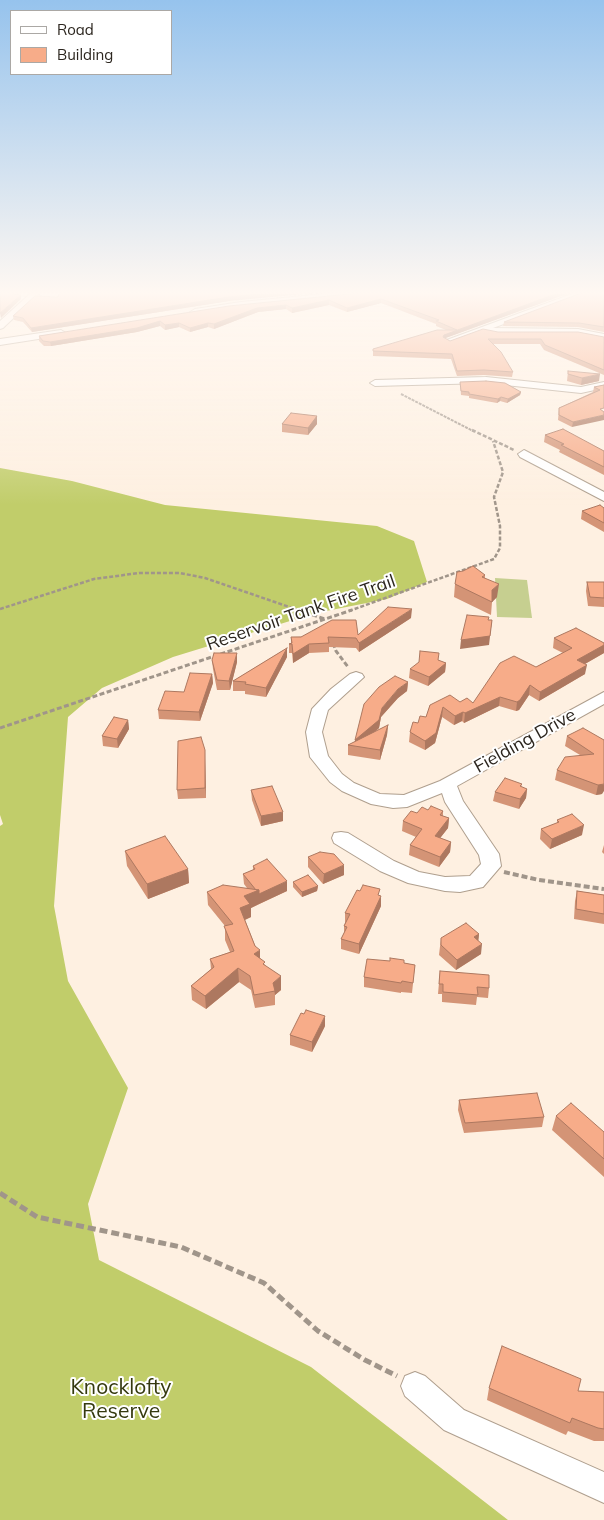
<!DOCTYPE html>
<style>
body{margin:0}
#map{position:relative;width:604px;height:1520px;overflow:hidden;background:#fef0e1;font-family:Mulish,sans-serif}
canvas{display:block}
.legend{position:absolute;left:10px;top:10px;width:162px;height:65px;box-sizing:border-box;background:#fff;border:1px solid #aba8a5;margin:0;padding:6px 9px;list-style:none;font-size:15px;color:#2c261f}
.legend li{display:flex;align-items:center;gap:10px;height:25px}
.legend b{width:25px;border:1px solid #aba8a5}
</style>
<div id="map">
<canvas width="604" height="1520"></canvas>
<ul class="legend">
<li><b style="height:6px;background:#fff"></b>Road</li>
<li><b style="height:14px;background:#f7ac89"></b>Building</li>
</ul>
</div>
<script>
const context = document.querySelector('canvas').getContext('2d');
context.lineJoin = 'round';
function fillPath(path, color) { context.fillStyle = color; context.fill(path, 'evenodd'); }
const shape = rows => new Path2D(rows.map(r => 'M' + r).join(''));
function trace(path, color, width, dash) { context.strokeStyle = color; context.lineWidth = width; context.lineCap = dash ? 'butt' : 'round'; context.setLineDash(dash || []); context.stroke(path); }
function write(font, color, halo, rows, align = 'center') {
  context.font = font + ' Mulish,sans-serif'; context.lineWidth = 4; context.setLineDash([]); context.textBaseline = 'middle'; context.strokeStyle = halo; context.fillStyle = color; for (const [text, x, y, turn = 0] of rows) {
    context.save(); context.translate(x, y); context.rotate((+turn || 0) * Math.PI / 180); context.textAlign = isNaN(turn) ? turn : align; if (halo) context.strokeText(text, 0, 0); context.fillText(text, 0, 0); context.restore();
  }
}
fillPath(shape([
 [495,578,527,580,532,618,497,617]
]), '#c6cf90');
fillPath(shape([
 [0,468,72,481,165,505,377,526,414,541,427,582,387,599,316,613,173,657,102,688,68,717,54,906,68,981,128,1088,88,1204,99,1260,311,1367,508,1520,0,1520,0,826,3,824,0,815]
]), '#c1cd6a');
const minor = shape([
 [32,292,41,292,3,328,0,329,0,321,32,292],
 [344,292,373,292,369,295,241,308,195,315,190,312,195,309,241,302,344,292],
 [577,292,589,292,493,328,578,329,604,334,604,340,578,335,498,335,482,332,449,344,444,341,577,292],
 [61,330,66,333,64,335,0,345,0,339,61,330],
 [486,377,581,387,604,382,604,388,581,393,486,383,375,386,370,383,375,380,486,377],
 [524,450,604,492,604,501,520,457,518,454,524,450],
 [356,672,362,674,364,677,328,710,322,732,328,756,342,774,354,783,380,794,404,795,440,781,604,692,604,704,457,786,463,801,499,854,501,866,483,887,460,892,445,891,408,883,380,871,334,843,332,838,334,833,341,832,348,833,394,861,419,872,445,877,470,876,481,864,479,855,445,802,442,793,407,807,393,808,371,804,342,791,330,782,310,757,306,732,312,709,331,689,350,674,356,672],
 [415,1372,425,1376,464,1410,604,1472,604,1503,444,1430,405,1396,401,1386,405,1376,415,1372]
]);
trace(minor, '#af9f8e', 2);
trace(shape([
 [401,394,475,432]
]), '#a0958a', 2, [3, 1]);
trace(shape([
 [472,430,514,450],
 [0,609,94,579,139,573,180,573,205,578,301,611],
 [349,611,494,559,500,548,500,526,494,497,503,472,493,441]
]), '#a0958a', 2.5, [4, 2]);
trace(shape([
 [298,610,325,619],
 [333,643,336,651,348,667],
 [0,728,352,610]
]), '#a0958a', 3, [5, 2.5]);
trace(shape([
 [504,872,539,880,604,889]
]), '#a0958a', 4, [6, 3]);
trace(shape([
 [0,1193,37,1217,181,1247,264,1283,318,1331,365,1360,397,1376]
]), '#a0958a', 5, [8, 4]);
fillPath(minor, '#fff');
fillPath(shape([
 [369,292,572,292,445,338,450,341,498,332,604,337,604,375,544,350,540,344,493,344,513,372,512,377,484,375,457,376,451,359,373,356,373,349,446,330,436,326,436,324,381,303,347,312,329,305,292,313,286,309,258,312,214,329,208,327,190,332,179,327,165,330,160,326,137,332,51,346,44,346,39,341,39,336],
 [604,292,604,332,578,327,503,326,504,322],
 [58,297,229,301,32,332,23,322,14,320,13,316],
 [568,371,599,381,581,385,567,381],
 [460,382,521,392,520,395,507,403,500,401,497,403,469,398,469,396,461,395],
 [604,385,572,427,558,420,559,408,593,392,594,387],
 [317,416,317,424,308,435,282,432,282,424],
 [545,435,604,451,604,475,559,452,560,450,544,442],
 [604,508,604,532,581,519,582,511],
 [485,575,485,579,497,597,492,602,491,615,454,597,455,584],
 [587,582,604,582,604,607,588,606,586,591],
 [411,618,359,652,356,648,329,647,329,652,309,653,293,663,292,653,289,653,289,644,291,643,291,637,358,635],
 [554,638,604,643,604,653,585,664,585,674,539,701,529,695,519,710,516,711,499,706,464,723,462,721,454,725,442,717,435,743,425,750,409,742,410,732,418,723,426,717,430,705,460,702,473,703,536,667,563,653,553,648],
 [287,648,287,657,266,697,245,694,245,691,233,691,233,681],
 [212,660,237,662,230,690,217,690,213,669],
 [438,660,446,663,445,672,428,686,409,678,410,669],
 [212,674,213,683,200,721,159,719,158,710],
 [408,682,407,691,398,698,381,717,379,728,375,732,388,725,387,735,380,760,348,755,348,745,355,742,355,740],
 [128,720,129,729,118,748,103,746,102,736],
 [567,736,604,740,602,794,596,795,555,780,557,770,580,755,565,746],
 [205,750,206,798,178,799,177,790],
 [522,784,521,787,527,789,526,798,519,809,493,801,495,792],
 [251,790,283,821,261,826,252,800],
 [428,810,443,811,443,816,449,818,448,828,440,838,451,842,450,852,439,867,409,855,410,845,416,837,402,831,403,821,417,813],
 [557,820,582,835,550,849,540,839,541,829,557,823],
 [604,845,604,854,602,852],
 [125,851,188,869,189,883,148,899,127,866],
 [308,857,344,875,323,884,308,867],
 [253,866,287,891,251,908,251,917,245,920,260,958,265,965,281,990,275,995,275,1005,255,1008,251,990,239,982,206,1009,192,1000,191,986,211,969,210,959,230,952,225,940,225,926,208,905,207,892,247,888,244,884,243,874,253,870],
 [293,882,318,886,317,891,302,897,293,887],
 [577,891,604,895,604,924,574,919,575,901],
 [380,896,381,906,359,954,341,949,341,939,344,933,344,926,345,923,345,913],
 [479,934,478,941,481,954,456,970,439,955,441,938],
 [404,963,415,965,412,993,401,992,401,993,364,987,364,977],
 [440,971,489,988,488,998,477,997,476,1005,442,1002,442,994,438,994],
 [325,1026,312,1052,290,1045,290,1035],
 [459,1100,544,1117,542,1127,464,1133,458,1110],
 [556,1116,604,1132,604,1177,552,1130],
 [489,1388,604,1392,604,1441,594,1441,568,1431,566,1435,487,1400]
]), '#d49476');
fillPath(shape([
 [15,292,20,292,13,299,12,294],
 [280,292,326,292,229,301,32,332,31,328,229,297],
 [561,292,572,292,443,339,443,337,444,335],
 [21,295,21,299,1,318,0,313],
 [381,299,381,303,347,312,347,308],
 [329,300,329,305,292,313,292,308],
 [286,305,286,309,258,312,214,329,214,324,257,308],
 [160,321,160,326,137,332,51,346,50,342],
 [179,323,179,327,165,330,165,325],
 [208,323,208,327,190,332,190,328],
 [600,374,599,381,581,385,582,378],
 [521,392,520,395,507,403,508,399],
 [501,397,500,401,497,403,498,399],
 [604,415,604,420,572,427,573,422],
 [317,416,317,424,308,435,308,428],
 [499,584,497,597,492,602,492,590],
 [412,609,411,618,359,652,359,643],
 [492,620,489,645,460,649,461,640],
 [309,644,309,653,293,663,293,654],
 [604,645,604,653,576,669,577,660],
 [287,648,287,657,266,697,266,688],
 [237,653,237,662,230,690,229,681],
 [446,663,445,672,428,686,429,677],
 [587,665,585,674,539,701,540,692],
 [212,674,213,683,200,721,199,712],
 [408,682,407,691,398,698,381,717,379,728,357,746,354,746,355,740,398,689],
 [530,685,529,695,519,710,516,711,517,702],
 [500,697,499,706,464,723,465,713],
 [443,707,442,717,435,743,425,750,425,741],
 [463,712,462,721,454,725,455,716],
 [128,720,129,729,118,748,117,739],
 [388,725,387,735,380,760,380,750],
 [205,750,205,760,206,798,205,788],
 [604,784,604,791,602,794,596,795,598,785],
 [527,789,526,798,519,809,520,799],
 [283,812,283,821,261,826,261,816],
 [449,818,448,828,434,846,435,836],
 [584,825,582,835,550,849,552,839],
 [451,842,450,852,439,867,440,857],
 [344,865,344,875,323,884,324,874],
 [188,869,189,883,148,899,147,884],
 [287,881,287,891,259,904,259,894],
 [318,886,317,891,302,897,302,892],
 [259,890,259,904,251,908,251,917,240,922,240,908,244,896],
 [381,896,381,906,359,954,359,944],
 [479,934,478,944,474,937],
 [482,944,481,954,456,970,457,960],
 [260,950,260,963,254,954],
 [238,968,239,982,206,1009,205,996],
 [281,976,281,990,275,995,273,983],
 [325,1016,325,1026,312,1052,312,1042]
]), '#ad7860');
const building = shape([
 [0,292,15,292,12,294,21,295,0,313,0,292],
 [60,292,280,292,229,297,31,328,23,318,13,316,35,296,58,297,60,292],
 [369,292,561,292,444,335,443,337,450,341,483,329,498,332,578,332,604,337,604,370,545,345,541,339,488,339,501,352,513,372,484,370,457,371,452,354,373,351,373,349,437,330,457,330,436,321,439,320,381,299,347,308,329,300,292,308,286,305,257,308,214,324,208,323,190,328,179,323,165,325,160,321,137,328,50,342,43,341,39,336,229,306,369,292],
 [584,292,604,292,604,327,579,323,504,322,584,292],
 [568,371,600,374,582,378,568,374,568,371],
 [486,381,505,383,521,392,508,399,501,397,498,399,469,394,469,392,461,391,460,382,486,381],
 [604,385,604,408,600,409,604,412,604,415,573,422,559,415,559,408,600,390,594,387,604,385],
 [291,413,317,416,308,428,282,424,291,413],
 [563,429,604,451,604,467,561,445,564,444,545,435,563,429],
 [600,505,604,508,604,523,582,511,600,505],
 [473,566,485,575,482,577,499,584,492,590,492,602,455,584,457,572,463,571,473,566],
 [587,582,604,582,604,598,590,597,587,582],
 [388,607,412,609,359,643,356,638,328,637,329,643,309,644,293,654,292,644,289,644,292,643,291,637,301,637,332,620,356,620,358,635,388,607],
 [467,615,489,617,488,620,492,620,490,636,461,640,467,615],
 [576,628,604,643,604,645,577,660,587,665,540,692,530,685,520,700,517,702,500,697,465,713,463,712,455,716,443,707,436,733,425,741,410,732,413,722,418,723,420,716,426,717,430,705,450,695,460,702,467,698,473,703,500,663,514,656,536,667,572,648,554,638,576,628],
 [287,648,266,688,245,684,246,682,233,681,287,648],
 [420,651,439,653,438,660,446,663,429,677,410,669,419,662,420,651],
 [214,653,237,653,229,681,217,680,212,660,214,653],
 [190,673,212,674,199,712,158,710,165,691,184,692,190,673],
 [395,676,408,682,398,689,382,708,379,720,355,740,364,704,379,687,395,676],
 [114,717,128,720,117,739,102,736,114,717],
 [388,725,380,750,348,745,388,725],
 [583,728,604,740,604,784,598,785,557,770,565,757,594,754,567,736,583,728],
 [201,737,205,750,205,788,177,790,178,741,201,737],
 [505,778,522,784,520,786,527,789,520,799,495,792,505,778],
 [272,786,283,812,261,816,251,790,272,786],
 [431,806,443,811,440,815,449,818,435,836,451,842,440,857,410,845,422,829,403,821,411,811,417,813,422,807,428,810,431,806],
 [572,814,584,825,552,839,541,829,559,822,557,820,572,814],
 [165,836,188,869,147,884,125,851,165,836],
 [320,852,334,854,344,865,324,874,308,857,320,852],
 [267,859,287,881,259,894,259,890,256,890,243,874,255,869,253,866,267,859],
 [308,875,318,886,302,892,293,882,308,875],
 [223,885,259,890,244,896,250,904,240,908,255,946,260,950,254,954,265,962,263,964,281,976,273,983,275,991,254,995,250,976,238,968,205,996,191,986,214,967,210,959,234,951,224,926,233,924,207,892,223,885],
 [363,885,380,889,378,895,381,896,359,944,341,939,347,927,344,926,350,914,345,913,357,890,360,891,363,885],
 [577,891,604,895,604,914,576,909,577,891],
 [466,923,479,934,474,937,482,944,457,960,441,945,441,938,466,923],
 [390,958,404,960,404,963,415,965,413,983,402,981,401,983,364,977,367,959,390,961,390,958],
 [440,971,489,975,489,988,477,987,478,995,443,992,443,984,439,984,440,971],
 [306,1010,325,1016,312,1042,290,1035,301,1013,304,1014,306,1010],
 [537,1093,544,1117,465,1123,459,1100,537,1093],
 [571,1103,604,1132,604,1159,556,1116,571,1103],
 [502,1346,581,1379,578,1391,604,1392,604,1429,598,1428,572,1418,570,1423,489,1388,502,1346]
]);
fillPath(building, '#f7ac89');
trace(building, '#ad7860', 1);
const sky = context.createLinearGradient(0, 0, 0, 505);
sky.addColorStop(0, '#96c3ed');
sky.addColorStop(0.58, '#fff8f2');
sky.addColorStop(1, '#fff8f200');
context.fillStyle = sky;
context.fillRect(0, 0, 604, 505);
write('18px', '#2c261f', '#fff', [
 ["Reservoir Tank Fire Trail",301,613,-19],
 ["Fielding Drive",525,741,-29]
]);
write('21px', '#353a0f', '#fff', [
 ["Knocklofty",121,1388],
 ["Reserve",121,1412]
]);
</script>
